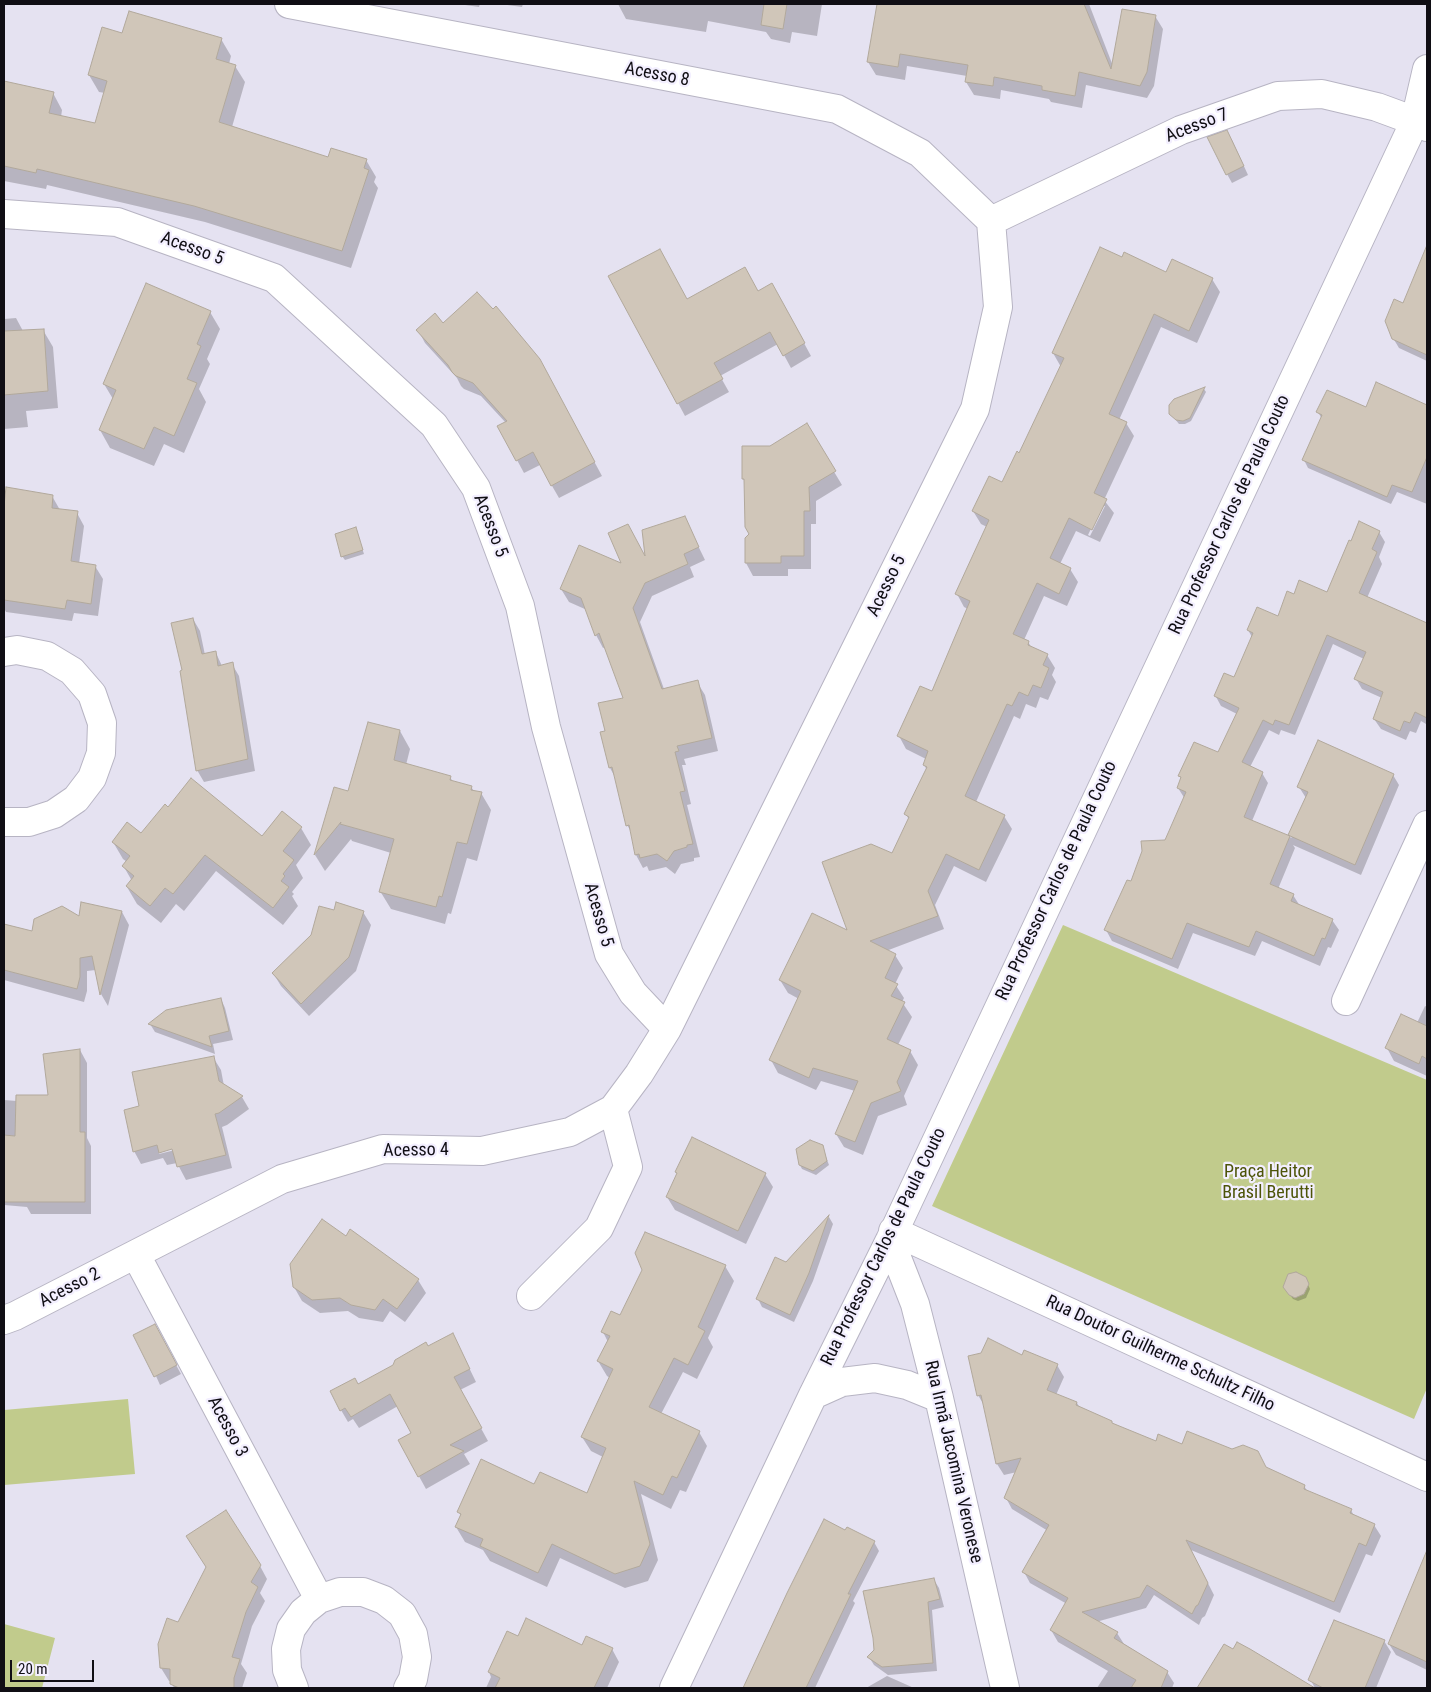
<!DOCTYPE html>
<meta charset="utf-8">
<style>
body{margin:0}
#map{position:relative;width:1431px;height:1692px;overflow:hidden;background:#e5e2f1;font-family:"Roboto Condensed",sans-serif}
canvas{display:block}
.frame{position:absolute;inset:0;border:5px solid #100e14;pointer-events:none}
.scale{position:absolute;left:10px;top:1660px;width:84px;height:22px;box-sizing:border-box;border:2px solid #100e14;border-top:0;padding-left:6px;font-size:15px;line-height:18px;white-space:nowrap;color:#100e14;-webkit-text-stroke:4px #f3efff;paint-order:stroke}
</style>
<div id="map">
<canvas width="1431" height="1692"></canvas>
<div class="frame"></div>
<div class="scale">20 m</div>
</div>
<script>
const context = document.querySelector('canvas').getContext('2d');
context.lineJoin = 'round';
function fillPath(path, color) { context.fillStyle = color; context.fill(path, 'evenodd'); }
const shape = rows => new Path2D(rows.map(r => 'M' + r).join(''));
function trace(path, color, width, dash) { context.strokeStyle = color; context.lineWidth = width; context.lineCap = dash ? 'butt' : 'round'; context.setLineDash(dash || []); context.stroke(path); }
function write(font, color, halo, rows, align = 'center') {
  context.font = font + ' "Roboto Condensed",sans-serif'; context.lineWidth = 4.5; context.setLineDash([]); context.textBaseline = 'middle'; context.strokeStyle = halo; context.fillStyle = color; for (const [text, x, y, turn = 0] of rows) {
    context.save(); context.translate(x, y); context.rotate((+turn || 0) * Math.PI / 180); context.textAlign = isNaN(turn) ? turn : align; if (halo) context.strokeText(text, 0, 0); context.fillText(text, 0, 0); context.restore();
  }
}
fillPath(shape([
 [1063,925,1427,1080,1427,1388,1414,1419,932,1206],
 [128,1399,135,1474,4,1485,4,1410],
 [4,1624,55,1638,42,1688,4,1688]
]), '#c1cb8c');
fillPath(shape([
 [458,4,480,4,479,7],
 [500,4,523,4,522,7],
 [618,4,822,4,817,36,792,32,790,43,771,39,766,32,708,21,706,32,626,19],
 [878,4,1089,4,1113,66,1155,16,1163,29,1154,86,1147,98,1086,85,1082,108,1051,102,1049,99,1001,90,1000,99,974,95,966,82,967,76,907,66,905,80,876,75,868,62],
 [123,34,221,39,231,56,229,64,235,66,245,82,232,127,328,158,366,160,376,177,374,182,378,188,351,268,205,222,47,185,46,189,4,181,4,83,53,93,62,110,61,117,96,124,105,93,99,92,89,75],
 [1232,140,1248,175,1232,183,1227,174],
 [1427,249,1427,361,1399,348,1393,338,1403,304],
 [1123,258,1167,274,1212,279,1220,292,1197,343,1161,327,1119,420,1126,423,1134,436,1104,500,1114,513,1100,542,1076,531,1060,564,1070,569,1078,582,1067,606,1044,596,1024,640,1028,642,1032,648,1047,655,1055,668,1052,675,1056,682,1048,700,1040,697,1036,708,1026,704,1020,719,1014,716,976,802,1004,816,1012,829,986,882,954,866,935,905,944,929,886,951,895,955,903,968,895,984,904,998,902,1002,912,1017,898,1045,910,1051,918,1065,904,1096,907,1105,878,1116,863,1155,844,1147,836,1134,855,1091,821,1081,816,1090,778,1073,771,1060,799,999,788,993,780,980,850,933,892,855,909,820,906,814,927,770,924,765,926,759,906,749,899,736,932,693,968,609,964,607,957,594,987,527,981,524,973,511,1003,484,1020,454,1061,367,1053,353],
 [1102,506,1105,506,1090,536,1088,535],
 [758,293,779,297,811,356,791,368,778,344,720,376,729,392,685,416,678,403],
 [210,312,220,329,207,359,210,364,199,389,206,402,184,453,164,444,154,466,110,448,100,430,113,399,104,384],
 [16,318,23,331,43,330,53,347,58,408,26,411,28,427,4,429,4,319],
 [443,324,547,374,602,476,559,498,540,465,524,473,517,460,506,423,481,396,464,389,461,386,457,378,425,343,418,330],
 [1377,384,1427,406,1427,504,1397,492,1391,504,1308,468,1304,460,1322,419,1318,412,1367,408],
 [1204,389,1206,392,1191,421,1185,424,1179,424,1170,413,1175,400],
 [806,425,842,485,816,501,816,524,811,524,811,569,788,569,788,576,753,576,746,563,750,535,746,483,743,479,770,448],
 [8,489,52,496,60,510,77,513,84,526,79,564,95,566,103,579,98,616,74,613,72,621,6,612,4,608,4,515],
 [684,517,705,560,690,567,694,577,652,596,640,622,664,689,697,682,705,695,718,751,684,759,686,765,682,765,691,804,687,805,700,857,694,858,694,861,681,864,675,874,666,867,649,871,647,866,643,868,636,855,632,833,627,825,615,777,610,768,607,732,624,699,606,647,603,648,596,635,587,610,569,602,561,589,623,565,647,561],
 [1379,532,1385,542,1379,557,1382,564,1367,598,1427,625,1427,720,1426,724,1421,721,1416,733,1410,731,1406,740,1381,729,1374,719,1382,698,1362,689,1356,679,1364,659,1333,644,1295,735,1281,730,1279,735,1269,730,1250,767,1262,773,1268,783,1252,821,1292,838,1290,835,1306,798,1299,787,1393,775,1399,785,1361,875,1293,845,1295,848,1278,889,1293,895,1300,906,1332,920,1339,930,1331,948,1328,947,1320,966,1262,941,1255,956,1193,933,1178,969,1112,941,1106,930,1131,883,1166,841,1185,799,1178,788,1182,779,1179,776,1218,753,1237,714,1221,706,1215,695,1235,678,1252,637,1248,630,1279,617,1295,595,1328,594,1352,542],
 [357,533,364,554,345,560,342,556],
 [193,619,200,631,205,655,216,653,222,666,232,664,239,676,255,771,204,782,197,770,184,671],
 [400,731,410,749,406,765,450,777,453,782,471,787,474,791,481,793,491,810,477,861,467,858,451,914,448,913,445,924,391,909,380,891,391,853,352,841,351,839,325,871,315,855,335,789,348,793],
 [301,828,311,845,296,865,303,878,292,892,294,894,292,896,298,906,283,925,216,871,184,911,176,904,161,923,137,904,127,887,132,881,124,867,127,862,123,859,113,842,141,835,262,837],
 [335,911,363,912,371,925,356,971,309,1016,281,986,273,973],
 [122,912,129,925,108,1006,101,994,96,970,87,971,87,991,84,1002,4,980,4,925,33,933,80,918],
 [221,999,225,1008,233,1040,213,1044,215,1054,155,1032,150,1024],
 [1425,1006,1427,1007,1427,1076,1394,1061,1387,1048,1417,1023],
 [80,1050,87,1063,87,1138,91,1146,91,1214,31,1214,27,1207,4,1205,4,1100,17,1101,50,1096],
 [213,1057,221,1070,224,1086,242,1097,249,1109,227,1125,222,1127,232,1168,186,1180,177,1163,167,1165,163,1158,141,1164,134,1151,140,1107],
 [178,1147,179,1149,159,1154,159,1151],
 [822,1146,829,1165,816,1175,802,1169,800,1165],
 [676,1172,765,1174,773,1187,746,1244,675,1210,667,1197,678,1175],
 [829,1217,833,1224,813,1281,794,1322,762,1307,758,1299,786,1264],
 [350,1231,418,1280,426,1293,405,1322,390,1311,383,1322,359,1318,348,1311,320,1313,302,1301,294,1287,346,1238],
 [725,1266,734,1281,708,1338,713,1347,697,1379,683,1372,661,1414,699,1432,707,1446,686,1492,680,1490,671,1509,641,1494,658,1560,648,1581,625,1588,560,1558,547,1587,490,1561,483,1550,465,1542,456,1527,461,1516,459,1512,535,1486,587,1494,603,1457,591,1451,582,1437,610,1378,607,1376,598,1361,608,1342,603,1332,620,1317],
 [1307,1282,1310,1289,1306,1298,1298,1301,1293,1299,1287,1291],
 [159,1334,181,1374,160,1385,156,1376],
 [428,1347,459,1347,476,1382,460,1390,488,1441,464,1454,470,1464,426,1489,399,1440,412,1433,398,1406,359,1428,353,1419,348,1422,341,1410,358,1386],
 [1023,1357,1057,1365,1064,1377,1056,1395,1077,1403,1080,1408,1111,1422,1113,1425,1156,1442,1182,1445,1266,1469,1304,1486,1308,1492,1351,1510,1354,1516,1374,1525,1381,1536,1372,1556,1366,1554,1340,1613,1191,1550,1214,1595,1205,1616,1202,1618,1199,1625,1154,1595,1146,1608,1096,1622,1117,1633,1124,1644,1167,1672,1174,1683,1172,1688,1097,1688,1108,1671,1058,1642,1051,1630,1067,1604,1030,1583,1024,1572,1048,1531,1012,1509,1006,1498,1017,1472,1004,1475,997,1464,985,1407,978,1395],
 [846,1532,874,1542,879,1551,853,1601,855,1603,815,1688,744,1688,788,1593],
 [260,1566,267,1579,260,1593,265,1601,252,1626,241,1664,247,1673,242,1688,174,1688,171,1681,169,1681,161,1668,178,1623],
 [934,1580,939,1588,944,1607,932,1610,937,1671,888,1675,874,1665,869,1657],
 [1412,1588,1427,1596,1427,1670,1396,1655,1389,1644],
 [519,1638,612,1649,619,1662,607,1688,486,1688,491,1677,489,1672],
 [1384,1641,1391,1652,1376,1688,1315,1688,1310,1679],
 [1224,1645,1296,1678,1301,1688,1199,1688],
 [887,1676,914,1688,866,1688]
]), '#0003');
const building = shape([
 [764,4,787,4,783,29,761,25,764,4],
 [877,4,1084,4,1111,69,1122,9,1156,15,1147,72,1140,86,1079,72,1075,96,1042,90,1042,86,994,77,993,86,965,82,968,65,900,54,898,67,867,62,877,4],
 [129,11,222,38,216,59,236,65,219,122,328,157,331,148,367,159,364,168,369,170,342,251,194,206,37,169,36,173,4,166,4,81,54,92,49,113,95,123,107,81,88,75,102,27,122,33,129,11],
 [1227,130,1244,166,1226,175,1207,137,1227,130],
 [1427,245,1427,355,1392,339,1385,321,1394,299,1403,303,1427,245],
 [1100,247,1122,257,1124,252,1166,272,1172,259,1213,278,1189,331,1154,314,1109,414,1127,422,1094,493,1107,499,1092,530,1069,518,1050,558,1071,568,1059,594,1037,583,1013,634,1029,641,1028,645,1048,654,1043,665,1049,668,1041,688,1033,685,1028,696,1019,692,1012,706,1007,704,965,796,1005,815,979,870,946,854,928,891,938,916,870,941,896,954,885,978,898,984,891,996,905,1002,887,1039,911,1050,897,1082,901,1091,871,1103,855,1142,835,1134,858,1081,813,1068,809,1078,769,1060,801,991,779,980,812,913,847,930,822,862,871,844,892,853,909,817,904,814,927,767,923,765,928,751,897,736,920,686,932,691,970,601,955,594,989,520,972,511,989,476,1002,482,1017,451,1019,453,1064,358,1052,353,1100,247],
 [660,249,687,299,745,267,758,291,772,283,805,343,783,356,770,332,714,363,723,379,677,404,608,276,660,249],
 [146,283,211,311,197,344,201,346,187,379,197,383,174,436,154,427,144,449,99,430,116,390,103,384,146,283],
 [477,292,493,309,496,306,540,359,595,462,551,486,533,452,516,461,497,426,507,421,473,383,456,376,452,372,448,365,416,330,435,313,443,323,477,292],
 [44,329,48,391,4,395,4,331,44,329],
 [1376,382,1427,405,1427,457,1412,492,1392,485,1387,497,1302,460,1322,415,1316,412,1327,390,1366,407,1376,382],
 [1205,387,1190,418,1183,421,1176,420,1169,414,1169,405,1174,399,1205,387],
 [807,423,836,471,809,487,810,511,804,511,804,556,781,556,781,563,745,563,745,538,749,534,745,527,744,479,742,479,742,446,770,446,807,423],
 [6,487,53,495,52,508,78,511,71,561,96,565,91,604,67,600,65,609,4,600,4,506,6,487],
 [685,516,699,547,684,554,688,564,645,583,633,608,662,689,698,680,712,738,677,746,679,751,675,752,685,791,680,792,693,844,687,845,687,847,674,851,667,861,657,854,640,858,639,854,635,855,629,825,626,826,612,767,609,768,600,732,605,731,598,703,623,698,599,633,595,636,581,598,560,589,579,545,621,563,608,533,628,524,645,556,642,530,685,516],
 [1359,521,1380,531,1372,549,1377,552,1359,593,1427,623,1427,718,1415,712,1410,723,1404,721,1400,731,1373,719,1383,692,1354,679,1366,652,1327,635,1289,725,1275,720,1273,725,1263,720,1242,762,1263,772,1244,817,1290,836,1270,884,1294,894,1291,901,1333,919,1325,939,1322,938,1314,956,1256,931,1249,947,1187,923,1172,959,1104,930,1127,880,1131,881,1142,851,1141,841,1165,840,1186,792,1177,788,1181,777,1178,776,1194,742,1218,752,1239,708,1214,696,1224,673,1234,677,1253,633,1247,630,1257,607,1278,616,1287,591,1294,594,1299,580,1327,592,1349,540,1351,541,1359,521],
 [356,527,363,550,341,557,335,534,356,527],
 [193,618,202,654,216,651,218,666,233,662,248,759,196,771,180,671,182,670,171,623,193,618],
 [368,722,400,730,394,760,451,776,450,780,472,786,471,790,482,792,467,844,457,842,442,897,439,896,436,907,379,892,394,839,340,824,341,822,314,855,334,787,348,791,368,722],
 [1318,740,1394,774,1355,865,1288,835,1308,792,1297,787,1318,740],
 [191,778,262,836,282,811,302,827,283,851,294,860,283,874,285,876,281,881,289,887,273,908,205,855,173,894,165,888,150,906,126,886,134,876,122,866,130,856,112,842,127,822,141,833,165,804,168,807,191,778],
 [81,902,122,911,100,995,92,956,80,958,80,977,77,989,4,970,4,924,32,931,34,919,62,906,79,916,81,902],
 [336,902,364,911,349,957,301,1004,272,973,311,935,319,906,334,910,336,902],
 [221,998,229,1031,209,1036,212,1047,148,1024,166,1010,221,998],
 [1401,1014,1427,1026,1427,1059,1422,1056,1419,1064,1385,1048,1401,1014],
 [80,1049,80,1132,85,1132,85,1202,4,1202,4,1135,15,1136,16,1095,48,1095,43,1054,80,1049],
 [214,1056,219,1081,243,1096,219,1113,215,1114,226,1155,177,1167,172,1149,159,1153,157,1145,133,1152,124,1110,139,1106,132,1072,214,1056],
 [692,1137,766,1173,738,1231,666,1197,677,1173,675,1172,692,1137],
 [810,1140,823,1145,827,1161,813,1171,799,1165,796,1149,810,1140],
 [829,1215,809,1273,790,1315,756,1299,775,1257,786,1262,829,1215],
 [322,1219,346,1236,350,1229,419,1279,397,1309,383,1299,375,1310,351,1305,340,1298,312,1300,293,1287,290,1264,322,1219],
 [645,1232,726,1265,698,1327,705,1331,688,1365,674,1358,649,1407,700,1431,677,1478,672,1476,663,1495,634,1481,650,1544,640,1566,615,1574,552,1544,538,1573,480,1546,483,1539,455,1527,461,1514,457,1512,481,1459,534,1484,540,1472,587,1493,606,1448,581,1437,613,1369,597,1361,610,1336,601,1332,611,1311,620,1315,642,1270,635,1253,645,1232],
 [1296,1272,1306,1277,1309,1284,1304,1294,1295,1298,1289,1295,1283,1287,1288,1274,1296,1272],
 [155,1324,177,1365,154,1377,133,1335,155,1324],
 [453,1333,470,1369,454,1377,482,1428,450,1445,464,1451,418,1477,398,1440,411,1433,390,1394,351,1417,345,1408,340,1411,330,1391,355,1378,358,1384,393,1365,395,1360,426,1342,428,1346,453,1333],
 [988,1338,1022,1355,1024,1350,1058,1364,1047,1390,1077,1402,1076,1405,1112,1421,1112,1423,1156,1441,1158,1434,1182,1444,1187,1431,1232,1449,1243,1445,1258,1451,1266,1467,1305,1485,1304,1489,1352,1509,1350,1513,1375,1524,1366,1546,1359,1543,1334,1602,1186,1540,1208,1583,1198,1605,1196,1606,1192,1614,1147,1585,1140,1597,1082,1612,1118,1632,1114,1638,1168,1671,1161,1688,1131,1688,1136,1680,1050,1630,1068,1598,1022,1572,1049,1525,1004,1498,1021,1458,996,1464,981,1395,977,1396,968,1356,981,1353,988,1338],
 [226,1510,261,1565,251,1582,258,1587,246,1612,232,1657,240,1659,234,1678,234,1688,179,1688,170,1684,170,1669,160,1668,158,1644,167,1618,178,1622,206,1567,186,1536,226,1510],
 [824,1519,845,1530,847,1527,875,1541,848,1594,851,1594,806,1688,743,1688,787,1593,824,1519],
 [1427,1550,1427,1662,1388,1644,1427,1550],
 [934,1578,940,1599,928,1602,933,1663,882,1667,867,1657,874,1650,873,1638,863,1591,934,1578],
 [526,1618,582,1645,586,1636,613,1648,594,1688,495,1688,500,1678,488,1672,507,1631,518,1636,526,1618],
 [1334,1620,1385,1640,1365,1688,1323,1688,1308,1680,1334,1620],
 [1237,1642,1250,1649,1315,1688,1197,1688,1224,1644,1233,1649,1237,1642]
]);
fillPath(building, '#d0c6b9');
trace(building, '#b1a89b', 1);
const street = shape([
 [289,4,837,109,920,153,991,221],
 [4,214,117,222,274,278,434,425,476,488,520,606,546,727,609,954,633,993,667,1029,975,409,998,307,991,221],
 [4,652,17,650,47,656,72,671,92,694,102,723,101,753,92,778,76,799,54,814,29,822,4,822],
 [1346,1001,1427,825],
 [893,1231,1427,1477],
 [890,1240,915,1304,939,1398,1005,1688],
 [136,1255,319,1599],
 [531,1296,599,1228,628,1167,613,1109],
 [4,1320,15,1316,282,1179,383,1149,482,1151,570,1132,613,1109,639,1074,667,1029],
 [813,1395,842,1382,875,1378,907,1385,939,1398],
 [294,1688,287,1670,286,1649,291,1629,303,1612,319,1599,340,1592,363,1592,384,1600,402,1614,413,1634,417,1657,413,1679,408,1688],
 [674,1688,813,1395,890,1240,1415,121,1377,107,1322,94,1278,96,1181,130,991,221]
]);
const secondary = shape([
 [1427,69,1415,121,1427,127]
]);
trace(street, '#b7b4c3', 30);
trace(secondary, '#b7b4c3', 30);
trace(street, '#fff', 28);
trace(secondary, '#fff', 28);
write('18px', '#100e14', '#f3efff', [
 ["Acesso 8",657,75,11],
 ["Acesso 7",1197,126,-21],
 ["Acesso 5",192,249,20],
 ["Rua Professor Carlos de Paula Couto",1230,515,-65],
 ["Acesso 5",490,526,69],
 ["Acesso 5",887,586,-64],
 ["Rua Professor Carlos de Paula Couto",1057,881,-65],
 ["Acesso 5",598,915,74],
 ["Acesso 4",416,1151,-1],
 ["Rua Professor Carlos de Paula Couto",884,1247,-64],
 ["Acesso 2",70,1288,-27],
 ["Rua Doutor Guilherme Schultz Filho",1160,1354,25],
 ["Acesso 3",227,1427,62],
 ["Rua Irmã Jacomina Veronese",953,1462,77]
]);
write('18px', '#4d5409', '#f3efff', [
 ["Praça Heitor",1268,1172],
 ["Brasil Berutti",1268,1193]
]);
</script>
